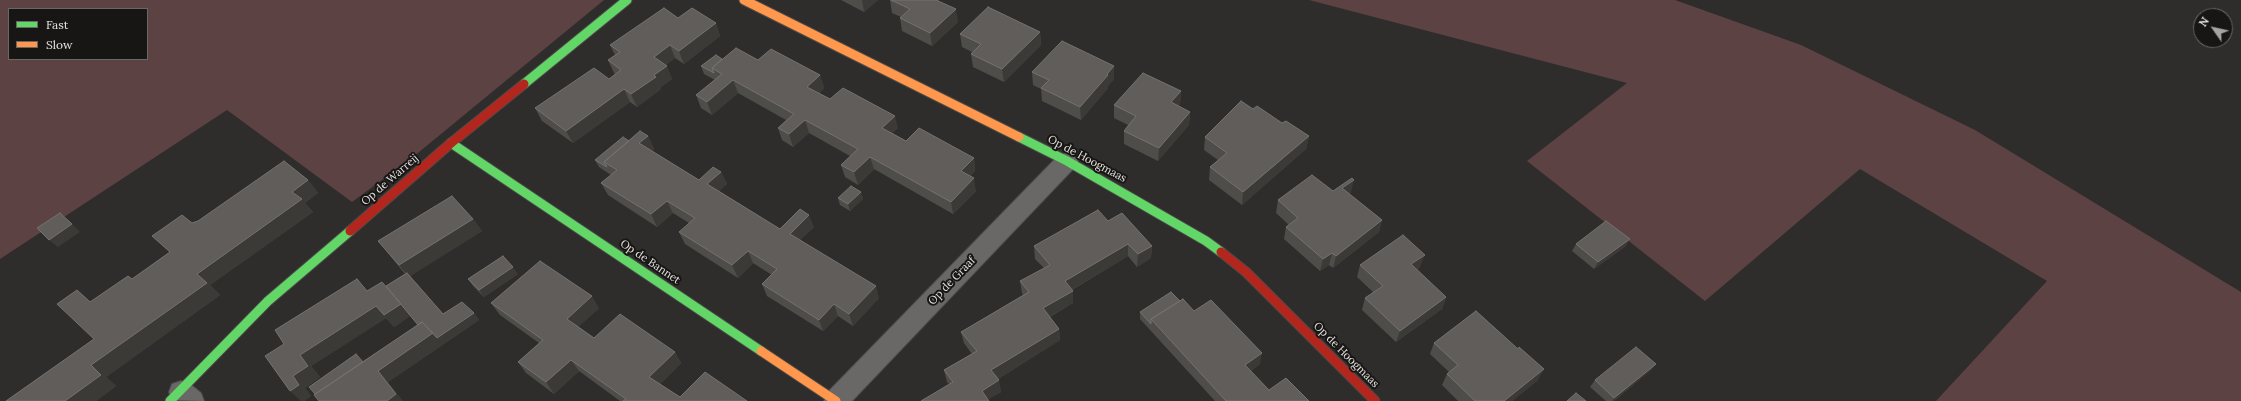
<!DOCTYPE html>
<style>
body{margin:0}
#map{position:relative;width:2241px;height:401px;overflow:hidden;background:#2f2d2b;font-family:Lora,serif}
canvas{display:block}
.legend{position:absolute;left:8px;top:8px;width:140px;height:52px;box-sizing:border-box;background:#181614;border:1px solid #6a6866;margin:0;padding:5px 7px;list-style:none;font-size:12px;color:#e6e3e0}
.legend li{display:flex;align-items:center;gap:8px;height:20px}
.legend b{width:20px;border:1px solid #6a6866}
.north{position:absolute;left:2193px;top:8px;width:40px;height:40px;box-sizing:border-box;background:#181614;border:1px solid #6a6866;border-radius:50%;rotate:304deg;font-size:11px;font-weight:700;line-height:16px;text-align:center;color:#e6e3e0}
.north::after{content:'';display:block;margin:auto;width:14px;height:18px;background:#a6a3a1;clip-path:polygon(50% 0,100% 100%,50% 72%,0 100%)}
</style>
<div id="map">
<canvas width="2241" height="401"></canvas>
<ul class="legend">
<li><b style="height:5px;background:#63d668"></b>Fast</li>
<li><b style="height:5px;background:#ff974d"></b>Slow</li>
</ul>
<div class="north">N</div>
</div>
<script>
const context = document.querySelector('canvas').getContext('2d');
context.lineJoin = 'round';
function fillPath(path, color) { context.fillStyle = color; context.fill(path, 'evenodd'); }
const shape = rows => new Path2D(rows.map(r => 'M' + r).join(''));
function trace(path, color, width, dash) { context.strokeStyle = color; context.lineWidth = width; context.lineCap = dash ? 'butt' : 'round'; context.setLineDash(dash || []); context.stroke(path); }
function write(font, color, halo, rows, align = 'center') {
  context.font = font + ' Lora,serif'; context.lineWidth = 4; context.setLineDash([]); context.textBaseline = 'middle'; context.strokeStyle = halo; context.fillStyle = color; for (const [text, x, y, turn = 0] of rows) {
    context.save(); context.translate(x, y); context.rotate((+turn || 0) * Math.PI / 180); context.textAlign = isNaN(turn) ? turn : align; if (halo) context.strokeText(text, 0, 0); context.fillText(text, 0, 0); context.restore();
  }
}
fillPath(shape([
 [0,0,604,0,413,157,352,202,227,110,0,259],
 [9,9,147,9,147,59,9,59],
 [1309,0,1675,0,1801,45,1975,130,2241,292,2241,401,1936,401,2047,281,1860,169,1705,301,1527,161,1627,83]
]), '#5d4244');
const street = shape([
 [1067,153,1075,155,1078,161,1075,167,852,401,824,401,827,393,1059,155,1067,153],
 [181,381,190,384,201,393,204,401,172,400,169,392,172,384,181,381]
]);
const fast = shape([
 [524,84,627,0],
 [1019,137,1067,161,1206,241,1221,252],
 [451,143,761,351],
 [170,401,268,301,350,231]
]);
const slow = shape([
 [744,0,1019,137],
 [761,351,836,401]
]);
const jam = shape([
 [350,231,451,143,524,84],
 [1221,252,1246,272,1375,401]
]);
trace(street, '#4c4b49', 2);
trace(fast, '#4c4b49', 11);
trace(slow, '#4c4b49', 11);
trace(jam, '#4c4b49', 11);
fillPath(street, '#6a6866');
trace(fast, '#63d668', 9);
trace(slow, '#ff974d', 9);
trace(jam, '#b3261e', 9);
fillPath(shape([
 [841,0,878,0,864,12],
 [890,0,939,0,938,1,958,22,932,46,902,31,900,18,901,17,892,13],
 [716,23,720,36,684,64,675,58,666,65,672,79,661,87,661,89,637,107,630,102,573,143,542,121,535,108,609,79,615,74,614,73,608,60,615,55,610,45],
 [1040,32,1041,45,1004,82,973,67,971,54,972,52,962,47,960,34],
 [722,59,758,60,820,75,824,88,819,93,830,99,898,128,892,133,906,141,974,158,975,171,970,176,976,191,953,214,874,169,858,185,845,177,841,165,850,156,809,133,793,147,782,140,778,128,786,120,738,93,712,115,701,108,696,95,715,80,704,74,701,66],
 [1114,66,1114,79,1108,86,1108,88,1081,120,1042,101,1041,89,1033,85,1032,72],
 [1181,91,1180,104,1178,106,1190,112,1189,125,1158,161,1124,144,1124,131,1128,125,1114,118,1114,105],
 [1253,109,1309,136,1306,149,1242,205,1209,180,1210,167,1218,160,1204,150,1205,137],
 [648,136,654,149,652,151,699,180,721,172,727,184,719,191,780,229,814,227,800,240,879,298,853,326,838,316,823,331,767,296,762,284,772,275,753,263,738,278,685,244,679,232,689,223,673,213,657,227,608,195,601,183,611,175,599,167,595,160,629,141],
 [308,180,318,193,305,203,313,212,210,285,220,295,106,377,116,386,96,401,6,401,94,339,77,290,91,302,132,279,170,252,152,236,192,223],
 [1333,191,1351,192,1349,194,1382,220,1379,232,1333,268,1329,265,1320,271,1284,239,1286,227,1289,225,1276,213,1278,200],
 [861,192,863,199,850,211,840,205,838,198],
 [473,219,482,231,410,276,443,314,474,313,479,320,388,382,363,361,418,325,392,294,410,316,394,327,386,318,311,366,320,377,305,388,311,396,304,401,284,344,357,279,367,291,386,286,405,274,378,241],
 [1108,221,1152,246,1151,258,1137,267,1128,256,1072,290,1073,291,1073,303,1050,317,1059,329,1060,340,998,379,1001,392,988,399,949,384,947,382,944,370,972,354,964,343,961,332,1023,295,1022,293,1020,281,1044,268,1035,259,1034,246],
 [1576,244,1626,246,1594,269,1572,251],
 [1360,265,1420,267,1417,270,1446,297,1442,309,1396,342,1362,310,1365,298,1373,292,1357,277],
 [518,274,484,297,473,286,468,279],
 [1180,301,1194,311,1260,364,1251,371,1269,390,1309,401,1215,401,1140,319,1140,312],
 [491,303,599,308,578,327,594,338,675,352,681,363,660,384,680,397,747,401,620,401,579,371,554,394,526,373,518,362,539,343,500,315],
 [1434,343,1518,349,1538,380,1512,401,1458,401,1442,385,1447,374,1449,372,1430,354],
 [1656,364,1651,370,1614,401,1606,401,1590,387,1595,380]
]), '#4f4d4a');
fillPath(shape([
 [862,0,878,0,864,12],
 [956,9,958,22,932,46,930,33],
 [716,23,720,36,684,64,679,51],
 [1040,32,1041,45,1004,82,1002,69],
 [670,45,675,58,659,70,654,57],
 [667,66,672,79,661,87,661,89,637,107,631,94,654,75],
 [1114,66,1114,79,1108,86,1108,88,1081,120,1080,107],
 [820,75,824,88,811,100,807,87],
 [733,80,738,93,712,115,707,102],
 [624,89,630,102,573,143,566,131],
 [1181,91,1180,104,1170,115,1171,102],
 [1190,112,1189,125,1158,161,1159,148],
 [895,116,898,128,885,140,882,128],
 [805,120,809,133,793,147,789,134],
 [648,136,654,149,645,156,639,143],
 [1309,136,1306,149,1242,205,1243,192],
 [870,157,874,169,858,185,854,172],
 [974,158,975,171,963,183,961,171],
 [721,172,727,184,712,197,707,184],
 [974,178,976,191,953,214,951,202],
 [308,180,318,193,305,203,313,212,210,285,220,295,106,377,116,386,96,401,65,401,91,365,292,192],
 [1354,180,1351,192,1340,201,1342,188],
 [861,192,863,199,850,211,848,204],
 [667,201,673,213,657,227,651,214],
 [809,215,814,227,794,246,790,234],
 [473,219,482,231,409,277,399,265],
 [1382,220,1379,232,1333,268,1336,256],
 [72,224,80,232,58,247,49,240],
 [1630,239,1626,246,1594,269,1598,262],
 [1128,244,1128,256,1066,293,1065,281],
 [1152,246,1151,258,1137,267,1138,254],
 [748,251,753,263,738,278,732,265],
 [1332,253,1329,265,1320,271,1323,259],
 [1425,255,1420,267,1407,277,1411,264],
 [513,267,518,274,484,297,479,290],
 [382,282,410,316,394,327,386,318,311,366,320,377,305,388,311,396,304,401,301,401,290,391,293,376,300,355],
 [876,286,879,298,853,326,849,314],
 [1073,291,1073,303,1044,320,1043,308],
 [592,296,599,308,574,331,567,319],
 [1446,297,1442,309,1396,342,1400,331],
 [834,304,838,316,823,331,819,320],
 [474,313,479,320,388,382,403,401,387,401,378,371,433,333],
 [1059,329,1060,340,993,382,991,370],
 [675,352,681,363,656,388,649,377],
 [1262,353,1260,364,1244,376,1245,365],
 [571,360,579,371,554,394,546,382],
 [1656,364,1651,370,1614,401,1612,401,1614,398],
 [1544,369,1538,380,1512,401,1504,401],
 [999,380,1001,392,985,401,982,391]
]), '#3c3a37');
const building = shape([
 [891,0,936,0,956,9,930,33,900,18,910,9,891,0],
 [988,7,1040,32,1002,69,971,54,981,44,960,34,988,7],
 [664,8,678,18,692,8,716,23,679,51,670,45,654,57,667,66,654,75,656,77,631,94,624,89,566,131,535,108,594,68,609,79,621,70,608,60,620,52,610,45,664,8],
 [1062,41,1114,66,1107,74,1108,75,1080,107,1041,88,1049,80,1032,72,1062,41],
 [736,48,758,60,771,49,820,75,807,87,830,99,843,88,895,116,882,128,906,141,919,128,974,158,961,171,974,178,951,202,870,157,854,172,841,165,858,149,805,120,789,134,778,128,794,114,733,80,707,102,696,95,722,74,712,68,736,48],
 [716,55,722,59,712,68,714,73,701,66,716,55],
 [1143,73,1181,91,1171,102,1190,112,1159,148,1124,131,1136,116,1114,105,1143,73],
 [1241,101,1253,109,1257,106,1282,123,1286,121,1309,136,1243,192,1210,167,1227,153,1205,137,1241,101],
 [640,131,648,136,639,143,699,180,713,167,721,172,707,184,780,229,800,209,809,215,790,234,876,286,849,314,834,304,819,320,762,284,777,269,748,251,732,265,679,232,695,218,667,201,651,214,601,183,617,170,604,162,640,131],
 [623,137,629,141,604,162,607,167,595,160,623,137],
 [284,161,308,180,292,192,302,199,197,274,207,283,91,365,101,375,65,401,6,401,94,339,57,304,77,290,90,302,128,276,132,279,170,252,152,236,182,215,192,223,198,221,284,161],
 [1312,175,1333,191,1352,178,1354,180,1342,188,1382,220,1336,256,1332,253,1323,259,1286,227,1298,218,1278,200,1312,175],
 [851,186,861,192,848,204,838,198,851,186],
 [452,196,473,219,399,265,378,241,452,196],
 [1098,210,1108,221,1122,213,1152,246,1138,254,1128,244,1065,281,1073,291,1043,308,1059,329,991,370,999,380,982,391,989,401,921,401,953,382,944,370,977,351,961,332,1029,292,1020,281,1050,265,1034,246,1098,210],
 [60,213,72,224,49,240,37,228,60,213],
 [1606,221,1630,239,1598,262,1576,244,1606,221],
 [1403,235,1425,255,1411,264,1446,297,1400,331,1365,298,1383,286,1360,265,1403,235],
 [503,256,513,267,479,290,468,279,503,256],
 [540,261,592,296,567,319,594,338,620,314,675,352,649,377,680,397,705,372,747,401,623,401,626,399,571,360,546,382,518,362,543,340,491,303,540,261],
 [407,273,443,314,462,302,474,313,437,338,422,322,418,325,386,286,407,273],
 [357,279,367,291,382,282,401,304,384,315,376,306,300,355,308,366,293,376,299,385,290,391,265,356,284,344,275,330,357,279],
 [1171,292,1180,301,1151,319,1151,324,1140,312,1171,292],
 [1183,299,1194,311,1211,300,1262,353,1245,365,1269,390,1286,378,1309,401,1226,401,1151,319,1183,299],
 [1476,311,1518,349,1519,347,1544,369,1504,401,1475,401,1447,374,1458,365,1434,343,1476,311],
 [422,322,433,333,378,371,396,394,387,401,319,401,314,395,422,322],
 [1636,347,1656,364,1614,398,1595,380,1636,347],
 [356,354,363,362,315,394,309,387,356,354],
 [1576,393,1586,401,1567,401,1576,393]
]);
fillPath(building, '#605d5a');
trace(building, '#75726f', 1);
write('11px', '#e6e3e0', '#181614', [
 ["Op de Hoogmaas",1087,159,28],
 ["Op de Warreij",390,180,-41],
 ["Op de Bannet",650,262,34],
 ["Op de Graaf",952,281,-46],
 ["Op de Hoogmaas",1346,355,45]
]);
</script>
